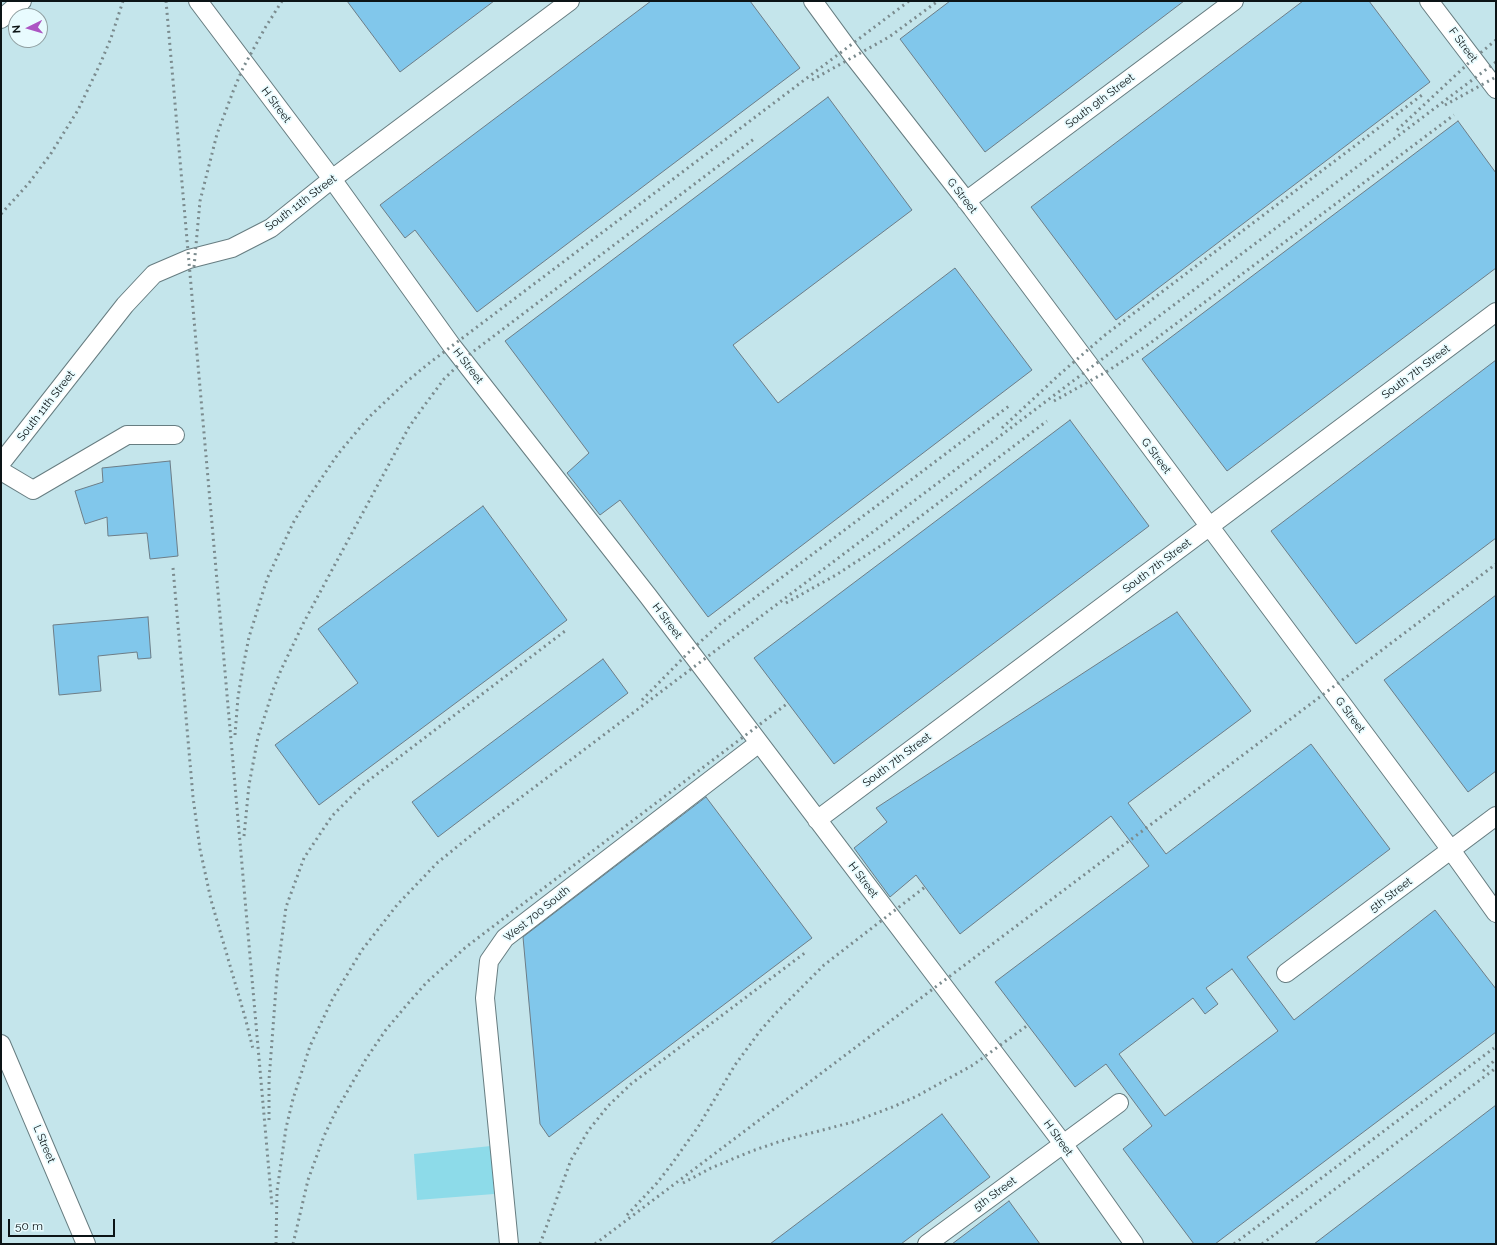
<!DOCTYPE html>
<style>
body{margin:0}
#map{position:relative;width:1497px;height:1245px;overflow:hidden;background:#d7eef3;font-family:Raleway,sans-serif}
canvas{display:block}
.frame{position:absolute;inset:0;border:2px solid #0c1416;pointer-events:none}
.north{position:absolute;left:8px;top:8px;width:40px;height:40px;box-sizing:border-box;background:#e8fbfe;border:1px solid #909fa1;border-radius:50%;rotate:265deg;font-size:11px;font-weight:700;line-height:16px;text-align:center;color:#0c1416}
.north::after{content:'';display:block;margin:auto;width:14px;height:18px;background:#ac55c3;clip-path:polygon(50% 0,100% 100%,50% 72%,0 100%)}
.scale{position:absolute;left:8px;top:1219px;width:107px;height:18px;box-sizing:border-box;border:2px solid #0c1416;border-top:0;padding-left:5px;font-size:12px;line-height:14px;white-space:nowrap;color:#0c1416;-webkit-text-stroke:3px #e8fbfe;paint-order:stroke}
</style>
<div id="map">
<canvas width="1497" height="1245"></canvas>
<div class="frame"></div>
<div class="north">N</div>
<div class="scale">50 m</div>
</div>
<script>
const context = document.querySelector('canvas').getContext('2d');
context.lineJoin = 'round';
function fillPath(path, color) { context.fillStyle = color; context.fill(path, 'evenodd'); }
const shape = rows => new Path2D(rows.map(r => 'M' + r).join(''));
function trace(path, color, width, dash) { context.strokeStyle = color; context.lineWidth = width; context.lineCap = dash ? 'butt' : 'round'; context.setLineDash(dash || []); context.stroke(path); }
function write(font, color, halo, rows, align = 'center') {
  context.font = font + ' Raleway,sans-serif'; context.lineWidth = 3.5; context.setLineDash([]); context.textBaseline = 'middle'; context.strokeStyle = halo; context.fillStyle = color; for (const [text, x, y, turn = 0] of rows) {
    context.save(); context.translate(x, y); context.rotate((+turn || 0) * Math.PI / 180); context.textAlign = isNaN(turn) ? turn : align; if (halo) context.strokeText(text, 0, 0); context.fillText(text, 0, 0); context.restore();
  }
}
fillPath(shape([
 [1,1,1496,1,1496,1244,1,1244],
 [16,16,40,16,40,40,16,40]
]), '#c4e5eb');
fillPath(shape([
 [491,1146,494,1194,417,1200,414,1154]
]), '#8ddbe9');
const building = shape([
 [347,1,494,1,400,72,347,1],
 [651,1,750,1,800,68,477,312,415,230,405,238,380,205,651,1],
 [950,1,1184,1,985,152,900,39,950,1],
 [1303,1,1369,1,1430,82,1116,320,1031,207,1303,1],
 [828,97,912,210,733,345,778,403,955,268,1032,370,708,617,620,500,600,515,567,473,589,453,505,341,828,97],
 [1458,121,1496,173,1496,268,1227,471,1142,359,1458,121],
 [1496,360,1496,538,1356,644,1271,531,1496,360],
 [1070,420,1149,526,834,764,754,658,1070,420],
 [170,461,178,556,150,559,147,533,108,536,107,517,85,524,75,491,103,482,102,468,170,461],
 [483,506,567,620,319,805,275,745,358,683,318,629,483,506],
 [1496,595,1496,771,1468,792,1384,680,1496,595],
 [1177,612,1251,711,1128,803,1166,854,1311,744,1390,849,1247,957,1294,1020,1435,910,1496,989,1496,1032,1215,1244,1194,1244,1123,1149,1152,1126,1106,1064,1075,1087,995,982,1149,866,1111,816,960,934,916,875,890,897,854,848,887,822,876,808,1177,612],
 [1232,969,1278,1031,1165,1116,1119,1054,1193,998,1205,1014,1218,1004,1206,988,1232,969],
 [148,617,151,658,138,659,137,652,98,656,101,691,59,695,53,625,148,617],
 [603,659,628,693,438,837,412,802,603,659],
 [706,797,812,938,549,1137,540,1124,523,937,706,797],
 [1496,1105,1496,1244,1314,1244,1496,1105],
 [942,1114,990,1177,901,1244,770,1244,942,1114],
 [1009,1201,1040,1244,952,1244,1009,1201]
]);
fillPath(building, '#81c7eb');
trace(building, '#6d7e88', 1);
const minor = shape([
 [198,1,332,179,452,346,648,596,1064,1145,1134,1244],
 [813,1,854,57,972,208,1451,850,1496,913],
 [1429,1,1496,89],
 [1,19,22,1],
 [966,201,1234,1],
 [1,463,125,305,154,274,189,259,232,248,271,228,332,179,570,1],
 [1,471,33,490,127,435,175,435],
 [817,820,1496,312],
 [1286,973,1496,816],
 [1,1044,86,1244],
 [509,1244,485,998,489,961,505,938,759,743],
 [927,1244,1119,1103]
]);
trace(minor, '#677d81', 20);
trace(minor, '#fff', 18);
trace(shape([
 [166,1,272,1206],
 [812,80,889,37,938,1],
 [1445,105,1496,77],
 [1397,130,1473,59,1496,40],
 [1,214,29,183,50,155,78,110,101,62,111,38,123,1],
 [194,267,200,201,217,134,234,89,243,68,265,28,282,1],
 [1054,401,1106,372,1149,344,1454,115],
 [1002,428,1060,374,1105,335,1422,95],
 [173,568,193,797,200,849,211,900,245,1017,253,1049],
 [786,603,836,575,888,541,1047,421],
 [642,700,688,653,720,624,1009,406],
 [235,735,238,697,243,667,249,637,267,579,293,523,308,498,338,454,368,418,405,383,428,364,909,1],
 [244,836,249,785,258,737,273,690,281,670,304,622,409,427,421,410,444,379,470,354,754,139],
 [1483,1071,1496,1059],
 [269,1120,269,1080,277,975,286,907,304,858,332,816,364,784,565,631],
 [683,1183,711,1168,752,1151,781,1141,853,1122,895,1106,917,1096,973,1065,1028,1025],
 [627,1215,657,1183,671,1165,698,1127,735,1065,760,1031,775,1014,824,965,925,887],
 [276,1244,277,1191,286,1128,293,1099,310,1046,333,998,362,950,397,905,437,863,479,829,1496,62],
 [293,1244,308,1180,324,1136,336,1111,366,1059,385,1031,405,1007,426,983,466,947,788,703],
 [540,1244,571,1160,588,1131,608,1106,631,1084,806,952],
 [595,1244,1496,564],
 [1234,1244,1494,1048],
 [1262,1244,1496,1068]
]), '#7b8b8e', 3, [2, 4]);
write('11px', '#0c1416', '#e8fbfe', [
 ["F Street",1463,45,53],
 ["South 9th Street",1100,101,-37],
 ["H Street",276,105,53],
 ["G Street",962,196,52],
 ["South 11th Street",301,203,-37],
 ["H Street",468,366,52],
 ["South 7th Street",1416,372,-37],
 ["South 11th Street",46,406,-52],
 ["G Street",1156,456,53],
 ["South 7th Street",1157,566,-37],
 ["H Street",667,621,53],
 ["G Street",1350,715,53],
 ["South 7th Street",897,760,-37],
 ["H Street",863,880,53],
 ["5th Street",1391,895,-37],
 ["West 700 South",537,914,-39],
 ["H Street",1058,1138,54],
 ["L Street",44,1144,67],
 ["5th Street",995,1194,-36]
]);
</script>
